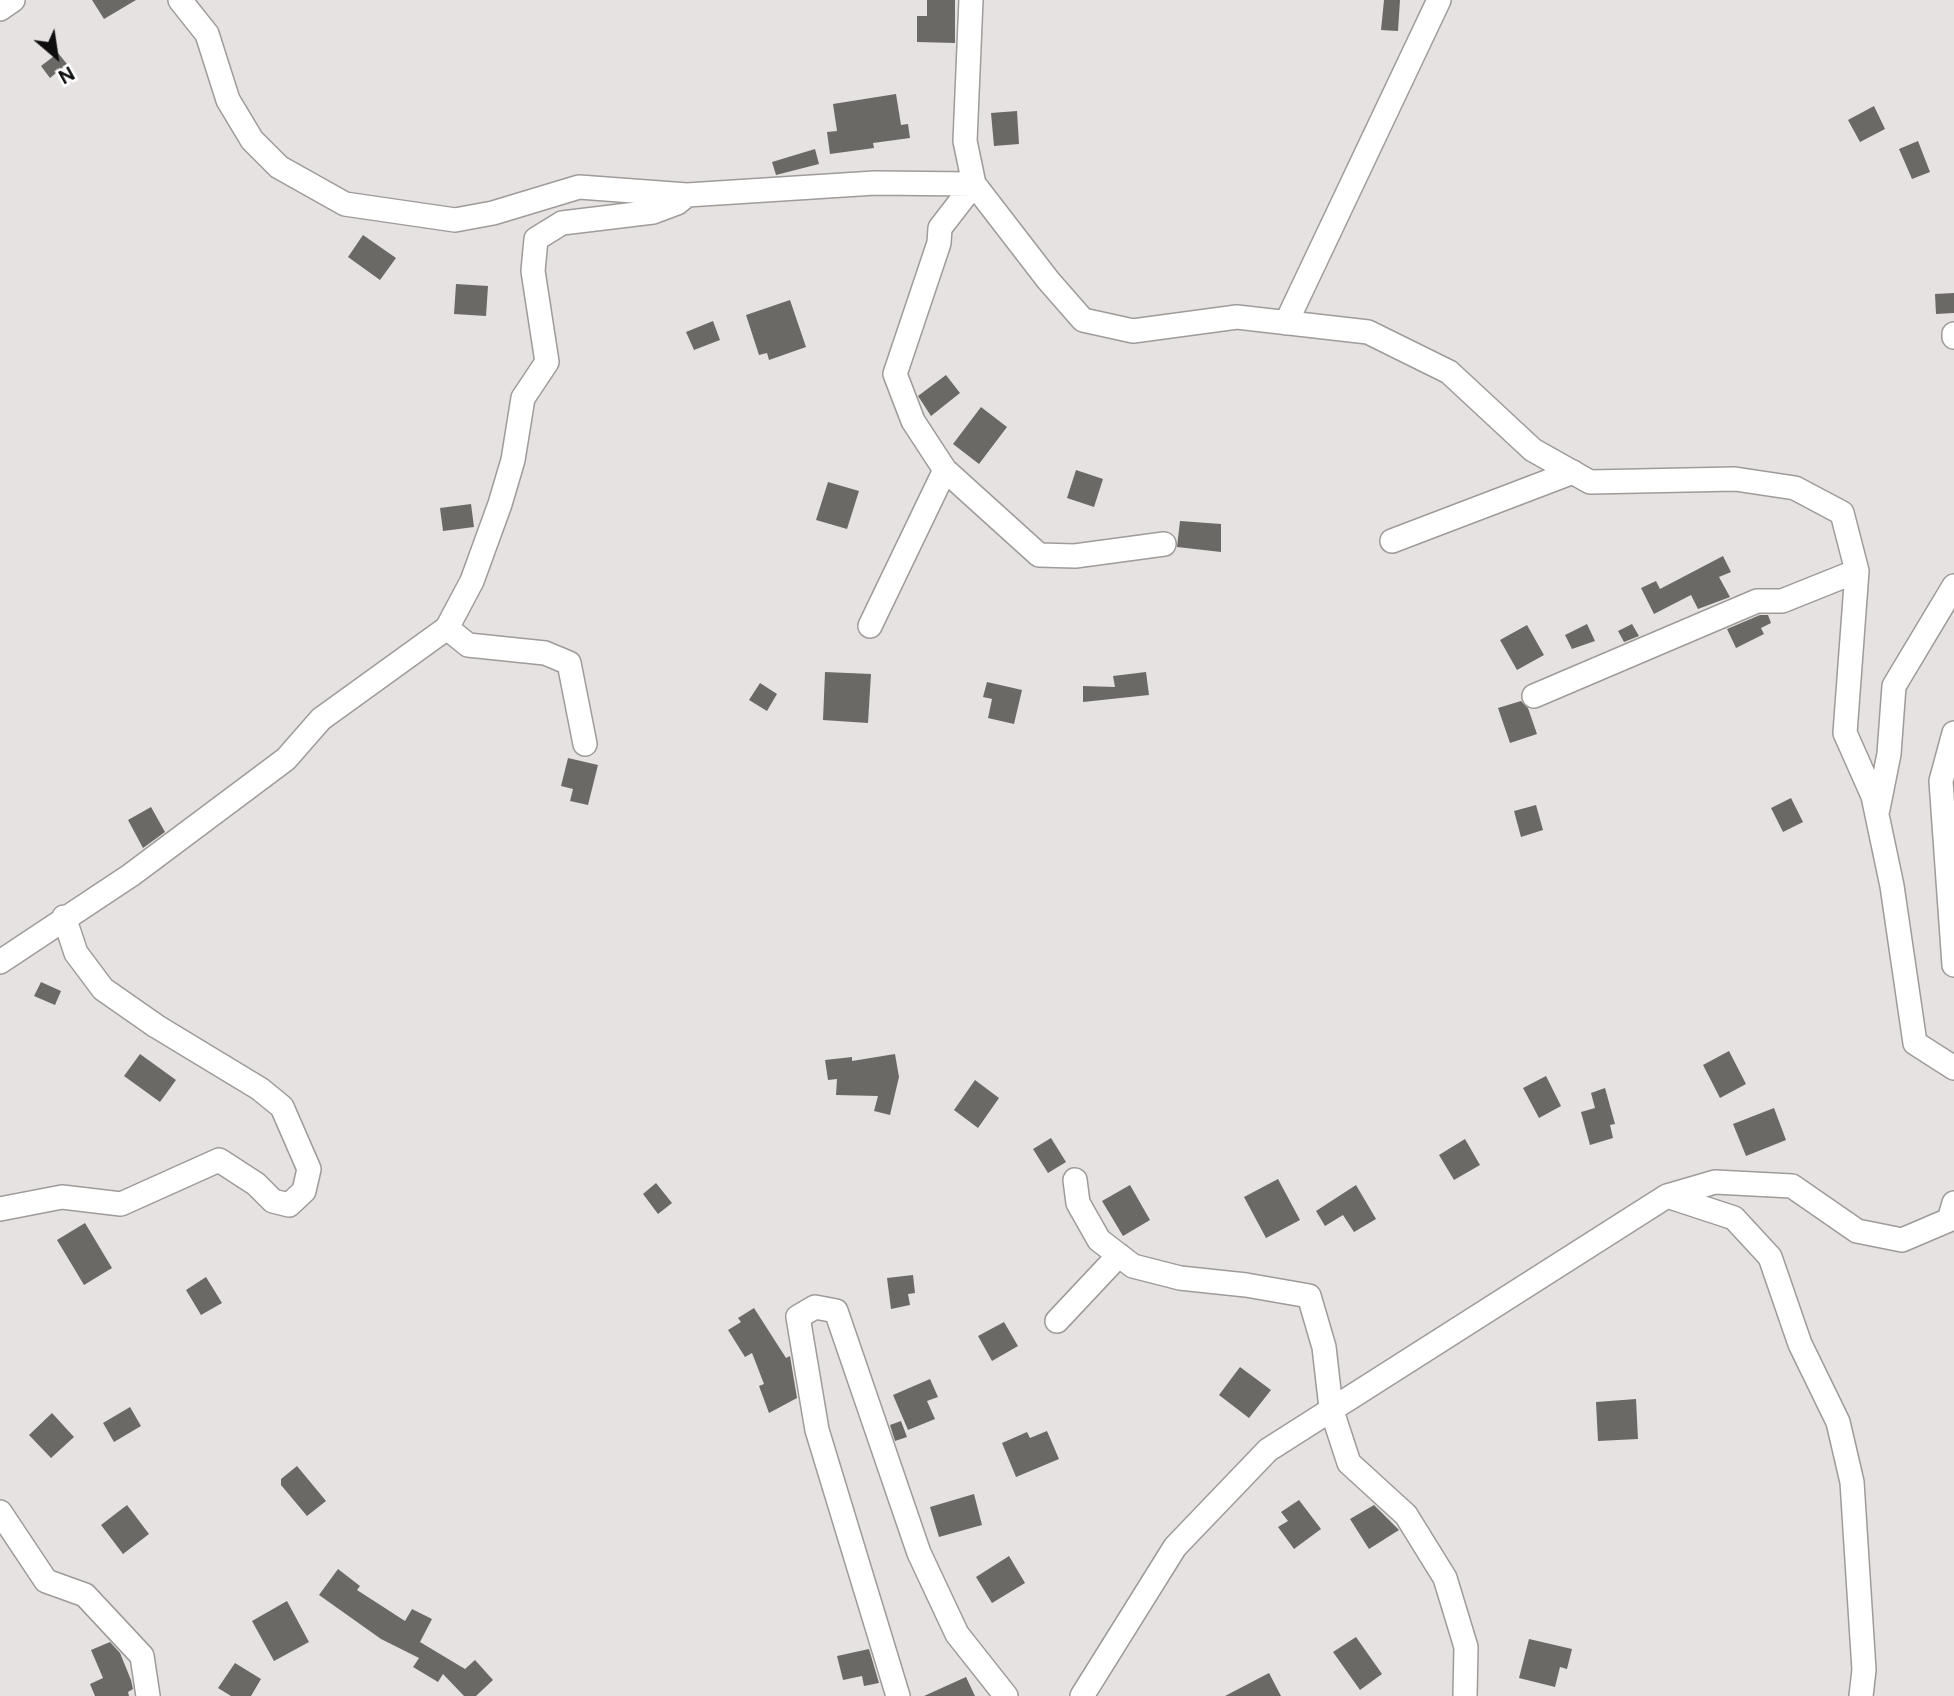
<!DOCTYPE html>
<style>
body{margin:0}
#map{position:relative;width:1954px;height:1696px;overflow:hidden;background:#e6e2e1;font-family:Figtree,sans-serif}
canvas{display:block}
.north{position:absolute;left:21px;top:21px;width:70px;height:70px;-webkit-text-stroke:5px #fff;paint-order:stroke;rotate:151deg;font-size:19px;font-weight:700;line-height:28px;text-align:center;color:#0f0e0e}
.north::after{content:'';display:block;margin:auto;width:24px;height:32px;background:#0f0e0e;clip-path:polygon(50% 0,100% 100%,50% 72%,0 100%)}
</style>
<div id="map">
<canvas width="1954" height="1696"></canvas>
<div class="north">N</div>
</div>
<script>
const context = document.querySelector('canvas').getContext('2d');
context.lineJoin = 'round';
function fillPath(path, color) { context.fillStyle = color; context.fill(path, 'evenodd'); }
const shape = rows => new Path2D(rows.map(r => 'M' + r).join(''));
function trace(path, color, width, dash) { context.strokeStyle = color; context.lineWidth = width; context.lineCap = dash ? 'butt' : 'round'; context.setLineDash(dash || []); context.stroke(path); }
fillPath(shape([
 [92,0,136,0,104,19],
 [927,0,955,0,955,43,917,42,917,16,927,16],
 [1384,0,1400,0,1398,31,1381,30],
 [58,53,67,64,50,78,41,66],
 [896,94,901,125,908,124,910,138,873,143,874,148,830,154,827,132,837,131,833,104],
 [1874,106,1885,129,1860,142,1848,120],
 [1017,111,1019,144,994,146,991,113],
 [1918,141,1930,172,1912,179,1899,149],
 [815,149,819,164,776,175,772,162],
 [363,235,396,258,380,280,348,257],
 [456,284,488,286,486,316,454,314],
 [1954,293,1954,313,1936,314,1935,294],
 [790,300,806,347,769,360,767,353,759,355,746,315],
 [713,321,720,340,694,350,686,332],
 [946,375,960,393,931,416,918,396],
 [981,407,1007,427,979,464,953,444],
 [1076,470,1103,479,1094,507,1067,498],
 [828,482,859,491,847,529,816,520],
 [471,504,474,527,443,531,440,508],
 [1180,521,1221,524,1221,552,1177,547],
 [1723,556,1731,572,1719,577,1730,597,1698,609,1691,595,1654,614,1641,588,1656,581,1660,589],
 [1760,615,1768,615,1771,623,1761,628,1764,634,1736,648,1727,629],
 [1587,624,1595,641,1572,649,1565,635],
 [1632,624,1639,636,1624,642,1618,631],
 [1527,625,1544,655,1517,670,1500,640],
 [825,672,871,674,868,723,823,720],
 [1146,672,1149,695,1083,702,1083,686,1115,687,1113,676],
 [987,682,1022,690,1014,724,988,718,992,699,983,697],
 [760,683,777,694,767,711,749,700],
 [1521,701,1528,708,1537,734,1510,743,1498,708],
 [568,758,598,765,588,805,570,801,573,789,561,786],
 [1791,798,1803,822,1783,832,1771,808],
 [1536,805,1543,830,1521,837,1514,811],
 [151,807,165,832,143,848,128,820],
 [41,982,61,991,55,1005,34,996],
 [1729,1051,1746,1084,1720,1098,1703,1065],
 [140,1054,176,1080,160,1102,124,1076],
 [895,1054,899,1077,890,1115,874,1111,878,1096,836,1095,837,1079,828,1080,825,1060,852,1057,852,1061],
 [1546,1076,1561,1106,1539,1118,1523,1088],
 [975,1080,999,1098,978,1128,954,1110],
 [1605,1088,1615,1124,1610,1125,1613,1138,1590,1145,1581,1112,1595,1108,1591,1093],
 [1774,1108,1786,1140,1746,1156,1733,1124],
 [1051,1138,1066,1162,1048,1173,1033,1149],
 [1465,1139,1480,1165,1454,1180,1439,1155],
 [1278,1179,1300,1220,1266,1238,1244,1197],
 [656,1183,672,1203,658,1214,643,1194],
 [1130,1185,1150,1220,1123,1236,1102,1201],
 [1356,1185,1376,1219,1354,1232,1343,1215,1325,1226,1316,1211],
 [85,1223,112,1268,84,1285,57,1240],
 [913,1275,915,1293,908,1294,910,1305,891,1309,887,1278],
 [206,1277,222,1303,201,1315,186,1290],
 [754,1308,786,1358,790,1356,797,1398,769,1413,759,1386,764,1384,752,1353,745,1357,728,1330,741,1322,738,1318],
 [1004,1322,1018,1346,992,1361,978,1336],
 [1240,1367,1271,1390,1249,1418,1219,1395],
 [930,1379,938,1397,927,1401,935,1419,908,1430,893,1395],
 [1636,1399,1638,1439,1598,1441,1596,1402],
 [130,1407,141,1426,114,1442,103,1423],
 [52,1413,74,1437,51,1458,29,1435],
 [901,1421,907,1437,895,1441,890,1425],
 [1047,1431,1059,1459,1016,1477,1002,1443,1027,1432,1030,1438],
 [297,1466,326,1501,307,1516,281,1485,281,1479],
 [974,1494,982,1525,939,1537,930,1507],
 [1299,1500,1321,1529,1294,1549,1278,1527,1288,1521,1281,1512],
 [127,1505,149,1534,123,1554,101,1525],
 [1374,1505,1399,1530,1369,1549,1350,1519],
 [1009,1556,1025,1583,992,1603,976,1577],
 [338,1569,360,1586,357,1590,405,1621,412,1609,432,1619,420,1642,465,1669,475,1660,493,1680,476,1696,464,1696,443,1674,438,1682,413,1667,419,1658,381,1639,319,1595],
 [287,1601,309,1642,274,1661,252,1621],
 [1356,1637,1382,1674,1360,1690,1333,1652],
 [1529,1639,1572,1649,1567,1669,1560,1667,1555,1687,1519,1678],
 [110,1642,120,1653,131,1680,133,1689,128,1692,129,1696,95,1696,90,1684,103,1678,91,1650],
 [869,1649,879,1683,864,1686,862,1676,843,1680,837,1656],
 [235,1663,261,1679,251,1696,231,1696,218,1688],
 [1269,1673,1281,1696,1225,1696],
 [966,1677,975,1696,924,1696]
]), '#6b6966');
const minor = shape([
 [180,0,207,34,228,100,252,140,279,167,345,204,455,220,493,213,579,187,687,195,875,183,974,184],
 [971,0,965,141,974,184,1048,280,1083,320,1133,331,1237,317,1368,332,1449,372,1533,450,1590,482,1735,479,1795,488,1842,513,1857,571,1845,733,1873,796,1892,886,1915,1043,1954,1068],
 [0,9,13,0],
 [974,184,940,228,939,243,895,374,913,421,945,470,1039,555,1075,556,1164,544],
 [1286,323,1439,0],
 [1954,334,1954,337],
 [1392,541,1573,472],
 [870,626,945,470],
 [447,628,468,645,545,653,569,663,585,744],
 [1534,696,1757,601,1782,601,1857,571],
 [1954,733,1941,781,1954,965],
 [1878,809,1889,754,1894,686,1954,586],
 [0,962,131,875,286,759,321,719,447,628,472,581,500,504,513,460,523,398,547,362,533,271,536,239,562,223,653,212,677,203,687,195],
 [1075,1180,1078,1203,1099,1240,1133,1266,1180,1278,1246,1285,1309,1296,1324,1347,1331,1408,1349,1463,1406,1515,1445,1578,1466,1647,1465,1696],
 [1667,1196,1734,1218,1770,1257,1800,1344,1838,1422,1852,1482,1864,1670,1861,1696],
 [0,1209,62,1197,121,1204,219,1160,256,1184,273,1201,289,1205,304,1191,309,1169,282,1107,260,1089,156,1026,103,989,76,953,64,917],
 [1057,1321,1119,1255],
 [0,1512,46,1581,85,1595,142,1656,148,1696],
 [898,1696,817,1430,798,1317,815,1307,836,1311,919,1553,957,1634,1006,1696],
 [1082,1696,1175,1547,1268,1450,1667,1196,1715,1182,1792,1186,1857,1231,1902,1240,1949,1220,1954,1203]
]);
trace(minor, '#9e9b99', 26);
trace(minor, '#fff', 23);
</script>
